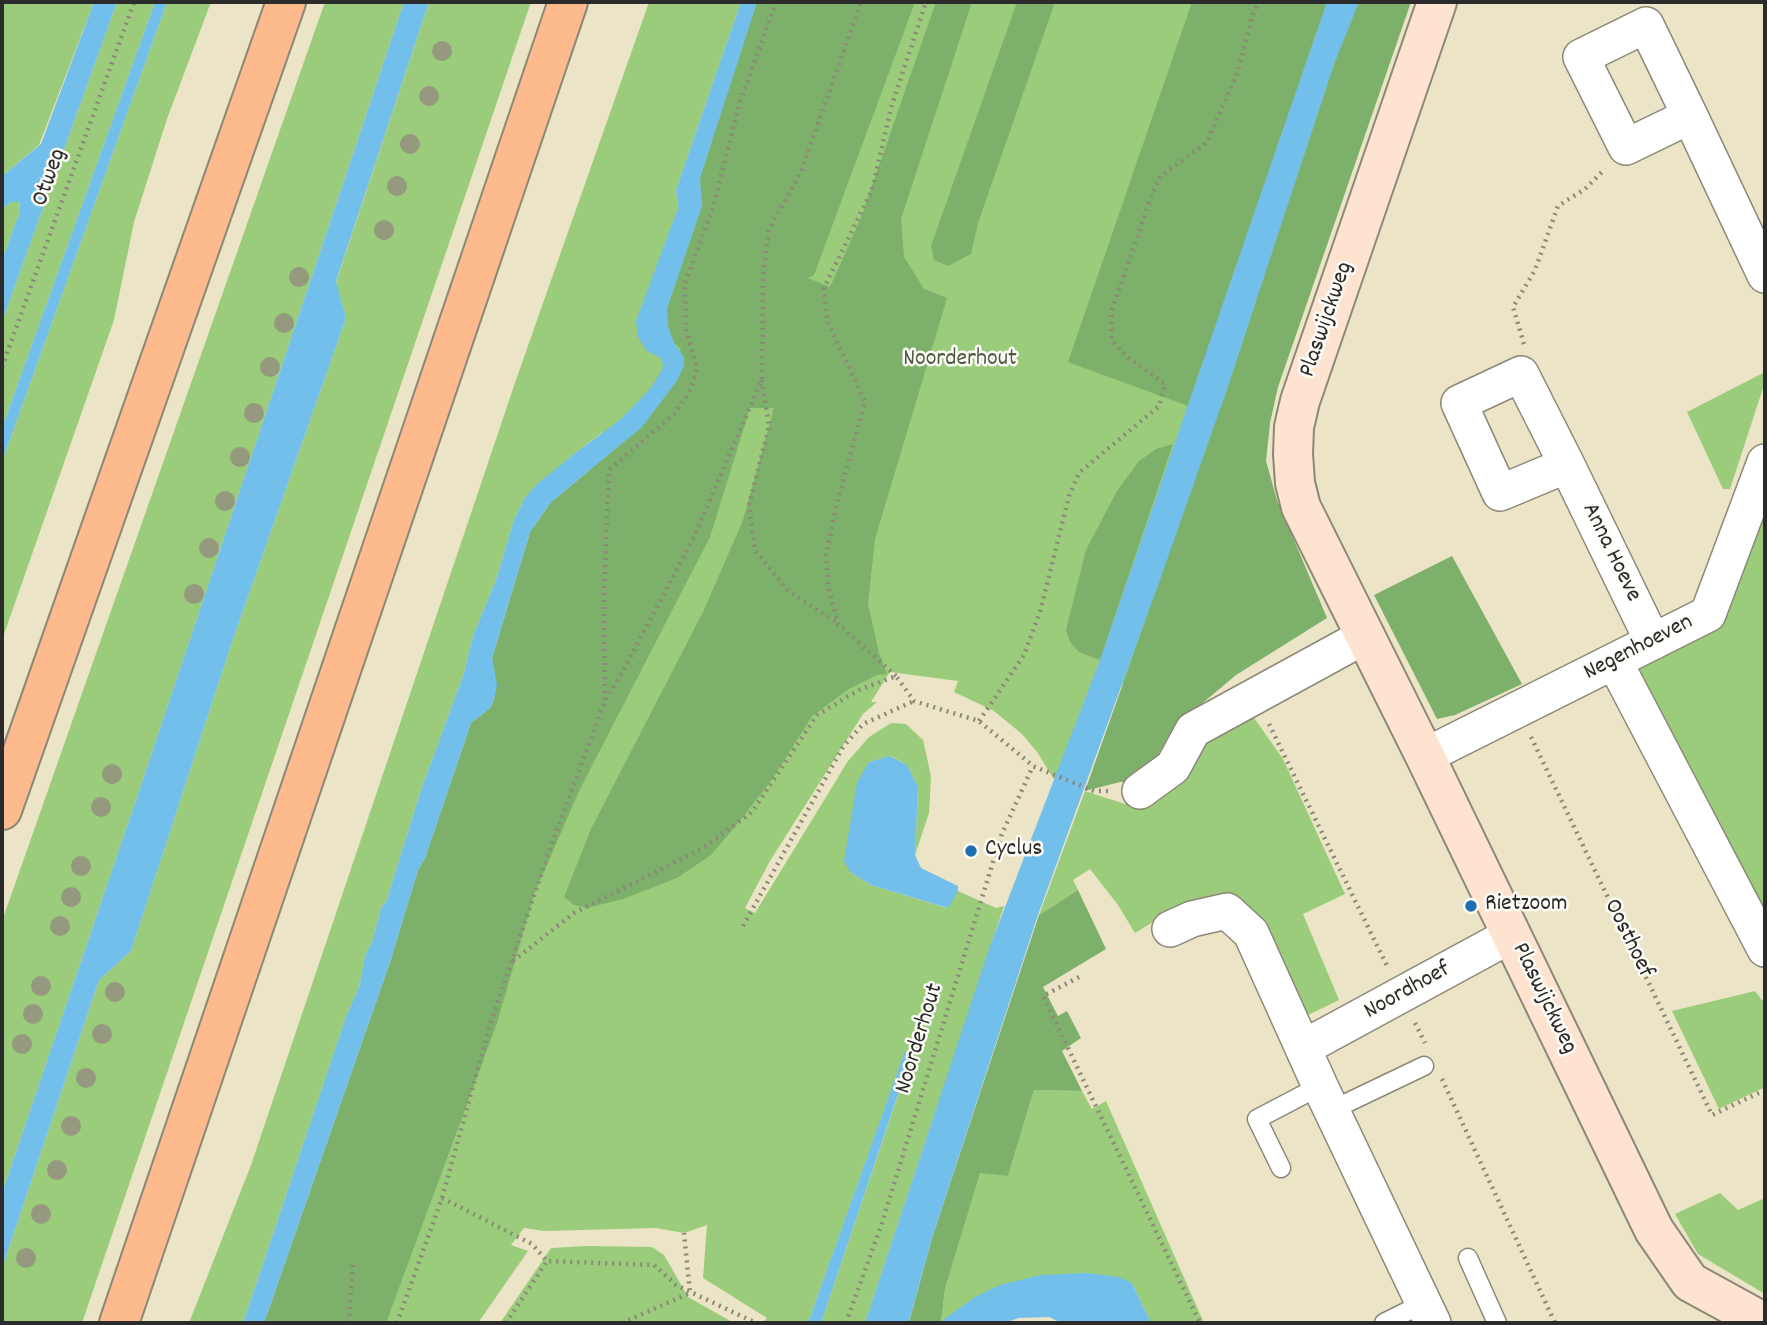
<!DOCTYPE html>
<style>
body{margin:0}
#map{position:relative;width:1767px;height:1325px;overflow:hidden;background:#ece4c6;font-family:Dekko,sans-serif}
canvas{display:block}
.frame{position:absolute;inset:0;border:4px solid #2b2b2b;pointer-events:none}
</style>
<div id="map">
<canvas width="1767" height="1325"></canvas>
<div class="frame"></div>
</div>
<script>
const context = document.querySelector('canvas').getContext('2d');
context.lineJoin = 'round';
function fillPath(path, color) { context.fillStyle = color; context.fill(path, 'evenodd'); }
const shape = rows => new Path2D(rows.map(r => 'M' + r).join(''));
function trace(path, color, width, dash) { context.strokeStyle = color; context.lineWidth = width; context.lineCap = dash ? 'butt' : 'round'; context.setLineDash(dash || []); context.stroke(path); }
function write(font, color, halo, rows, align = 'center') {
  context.font = font + ' Dekko,sans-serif'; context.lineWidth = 5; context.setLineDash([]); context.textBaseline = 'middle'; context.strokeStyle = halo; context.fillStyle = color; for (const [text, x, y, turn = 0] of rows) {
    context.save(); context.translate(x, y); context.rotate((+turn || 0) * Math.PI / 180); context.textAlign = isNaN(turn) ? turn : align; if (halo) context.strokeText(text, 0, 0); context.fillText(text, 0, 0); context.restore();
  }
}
fillPath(shape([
 [2,2,94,2,39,145,2,176],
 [117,2,155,2,2,428,2,322],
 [167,2,211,2,167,119,134,222,114,320,2,640,2,462],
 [325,2,404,2,136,800,2,1193,2,921],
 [429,2,531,2,82,1323,2,1323,2,1268,99,980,131,951,231,645,346,318,336,282],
 [649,2,741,2,676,190,678,208,636,326,753,2,1392,2,1125,683,1087,694,1055,781,1037,752,1022,734,994,711,954,692,958,681,890,672,871,702,877,702,863,714,770,861,745,908,755,913,848,761,869,737,891,723,906,724,923,740,931,776,929,813,915,855,918,787,907,765,891,756,869,762,850,872,871,885,947,908,958,891,996,908,1004,906,865,1323,821,1323,911,1057,905,1052,808,1323,762,1323,767,1318,703,1278,707,1225,684,1233,656,1228,544,1231,524,1228,511,1245,528,1251,478,1323,295,1323,603,432,578,451,524,499,514,520,496,580,473,636,464,673,421,790,386,902,381,908,372,942,365,956,359,987,347,1014,243,1323,189,1323,251,1165,517,377],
 [20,201,19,214,2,260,2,209,11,202],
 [1765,372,1765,382,1730,489,1723,489,1687,412],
 [1760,521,1765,521,1765,924,1633,667,1719,619],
 [1250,712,1283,759,1345,894,1303,914,1339,1000,1306,1016,1268,934,1171,911,1135,933,1118,905,1090,869,1073,880,1078,890,1039,915,1085,791,1125,804,1152,795,1208,738],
 [1755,991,1765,1004,1765,1087,1719,1109,1672,1011],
 [1034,1090,1082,1091,1092,1109,1106,1101,1204,1323,1151,1323,1132,1283,941,1323,945,1289,980,1172,1008,1176],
 [1720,1193,1738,1210,1765,1198,1765,1294,1698,1254,1675,1214],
 [587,1246,652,1247,664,1255,688,1297,734,1323,500,1323,551,1248]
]), '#9bcc7b');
fillPath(shape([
 [757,2,915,2,814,275,808,278,830,287,860,220,936,2,972,2,901,219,904,257,924,289,947,298,875,539,868,604,879,653,887,674,877,675,849,689,812,716,773,778,739,822,711,855,677,878,623,899,587,908,574,905,564,897,591,829,704,610,743,520,774,408,750,408,710,537,581,787,535,892,497,1023,386,1323,264,1323,391,959,418,870,425,858,471,723,491,707,495,696,495,676,492,658,530,532,551,502,642,427,681,349,674,343,668,326,667,308,702,206,700,178],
 [1017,2,1055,2,978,223,971,254,948,266,934,260,931,246],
 [1192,2,1327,2,1188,406,1068,362],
 [1359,2,1411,2,1278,387,1270,423,1266,461,1277,500,1327,618,1236,675,1173,728,1152,766,1131,782,1120,782,1085,791,1227,389,1334,64],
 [1173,444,1100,660,1079,652,1070,642,1066,630,1086,550,1117,491,1139,461,1156,449],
 [1452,556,1522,684,1455,715,1437,719,1374,595],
 [1078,890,1106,949,1043,987,1058,1016,1067,1011,1081,1038,1062,1051,1082,1091,1034,1090,1008,1176,980,1173,945,1289,941,1323,909,1322,932,1238,1039,915]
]), '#7cb06b');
fillPath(shape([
 [94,2,117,2,2,322,2,260,19,214,20,202,11,202,2,209,2,176,41,144],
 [155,2,167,2,2,462,2,428],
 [404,2,429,2,336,281,346,318,231,645,131,951,99,980,2,1268,2,1193,136,800],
 [741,2,757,2,700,178,702,206,667,308,668,326,674,343,684,357,684,366,676,382,642,427,551,502,530,532,492,658,497,685,495,696,491,707,471,723,425,858,418,870,391,959,264,1323,243,1323,347,1014,359,987,365,956,372,942,381,908,386,902,421,790,464,673,473,636,496,580,514,520,524,499,537,484,578,451,620,420,650,389,662,370,663,364,661,358,647,351,638,337,636,321,678,208,676,190],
 [1327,2,1359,2,1334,64,1227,389,1161,577,1038,915,932,1238,909,1321,912,1323,865,1323,990,946,1100,660],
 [890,756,907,765,918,787,915,855,921,868,958,886,958,891,948,908,871,885,850,872,844,861,857,783,869,762],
 [905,1051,911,1056,821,1323,808,1323],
 [1086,1273,1119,1277,1132,1283,1151,1323,1062,1323,1049,1317,1019,1318,1004,1323,939,1323,975,1297,1000,1285,1041,1275]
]), '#72bfec');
const lane = shape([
 [1332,1110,1424,1066],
 [1281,1168,1257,1119,1320,1086],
 [1468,1258,1497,1323],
 [1384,1323,1422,1304]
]);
const street = shape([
 [1690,116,1626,147,1581,57,1646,25,1690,116,1765,275],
 [1567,465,1500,493,1459,403,1521,374,1567,465,1653,642],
 [1614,661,1765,949],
 [1425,756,1708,614,1765,462],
 [1140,791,1173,767,1193,730,1365,636],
 [1170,929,1192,919,1227,911,1251,933,1320,1086,1433,1323],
 [1303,1048,1511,935]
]);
const secondary = shape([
 [1437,2,1300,401,1294,427,1293,454,1295,483,1301,507,1425,756,1654,1230,1690,1282,1765,1323]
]);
const highway = shape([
 [2,810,286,2],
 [119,1323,568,2]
]);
trace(lane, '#8c8878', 21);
trace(street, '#8c8878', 38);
trace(secondary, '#8c8878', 42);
trace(highway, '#8c8878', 42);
trace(shape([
 [1524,344,1513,307,1535,270,1558,206,1585,189,1604,170],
 [2,367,134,2],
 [762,380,769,426,749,505,755,550,789,592,838,623],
 [896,676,838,624,828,586,826,555,838,499,865,402,827,320,824,288,872,190,891,108,926,2],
 [605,700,604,595,609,470,674,414,688,394,694,380,697,369,686,329,685,283,713,208,739,105,776,2],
 [979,721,1024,655,1040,612,1069,496,1079,473,1159,406,1165,384,1127,357,1112,340,1111,312,1151,197,1160,177,1207,142,1237,74,1253,14,1259,2],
 [1269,724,1388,968],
 [1531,737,1712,1115,1765,1090],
 [743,926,843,747,863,724,914,701],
 [513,961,574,913,703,848,752,812,817,715,859,690,896,676,914,701,979,721,1033,766,1094,791,1108,791],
 [1079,977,1043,996,1200,1323],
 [1415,1023,1425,1043],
 [1442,1079,1555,1323],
 [442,1198,532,1244,547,1261,654,1265,676,1285,756,1323],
 [349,1323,353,1261],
 [397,1323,442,1198,491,1022,551,846,605,701,624,669,694,537,762,379,763,276,769,229,801,172,861,2],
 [506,1323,547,1261],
 [622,1323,690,1293,684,1233],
 [846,1323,882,1223,1001,836,1033,766]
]), '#8c8878', 4.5, [2, 5]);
trace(lane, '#fff', 18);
trace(street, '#fff', 35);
trace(secondary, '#fee3d1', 38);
trace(highway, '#fcba8d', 38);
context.fillStyle = '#95997e';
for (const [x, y] of [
 [442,51],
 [429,96],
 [410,144],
 [397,186],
 [384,230],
 [299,277],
 [284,323],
 [270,367],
 [254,413],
 [240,457],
 [225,501],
 [209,548],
 [194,594],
 [112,774],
 [101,807],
 [81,866],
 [71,897],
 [60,926],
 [41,986],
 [115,992],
 [33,1014],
 [102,1034],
 [22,1044],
 [86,1078],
 [71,1126],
 [57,1170],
 [41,1214],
 [26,1258]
]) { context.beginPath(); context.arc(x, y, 10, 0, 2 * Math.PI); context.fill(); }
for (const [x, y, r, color] of [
 [971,851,7,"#1f6fb2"],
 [1471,906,7,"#1f6fb2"]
]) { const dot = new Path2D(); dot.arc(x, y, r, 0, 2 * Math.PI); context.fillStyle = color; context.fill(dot); trace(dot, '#fdfcf7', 2.5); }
write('24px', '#2b2b2b', '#fdfcf7', [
 ["Otweg",51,178,-70],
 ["Plaswijckweg",1328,320,-71],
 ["Anna Hoeve",1610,553,64],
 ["Negenhoeven",1639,649,-27],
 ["Oosthoef",1627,939,64],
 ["Noordhoef",1408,992,-29],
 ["Plaswijckweg",1543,999,64],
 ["Noorderhout",921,1039,-73]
]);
write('24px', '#4d5b43', '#fdfcf7', [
 ["Noorderhout",960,361]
]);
write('24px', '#2b2b2b', '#fdfcf7', [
 ["Cyclus",985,851],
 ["Rietzoom",1485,906]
], 'left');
</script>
